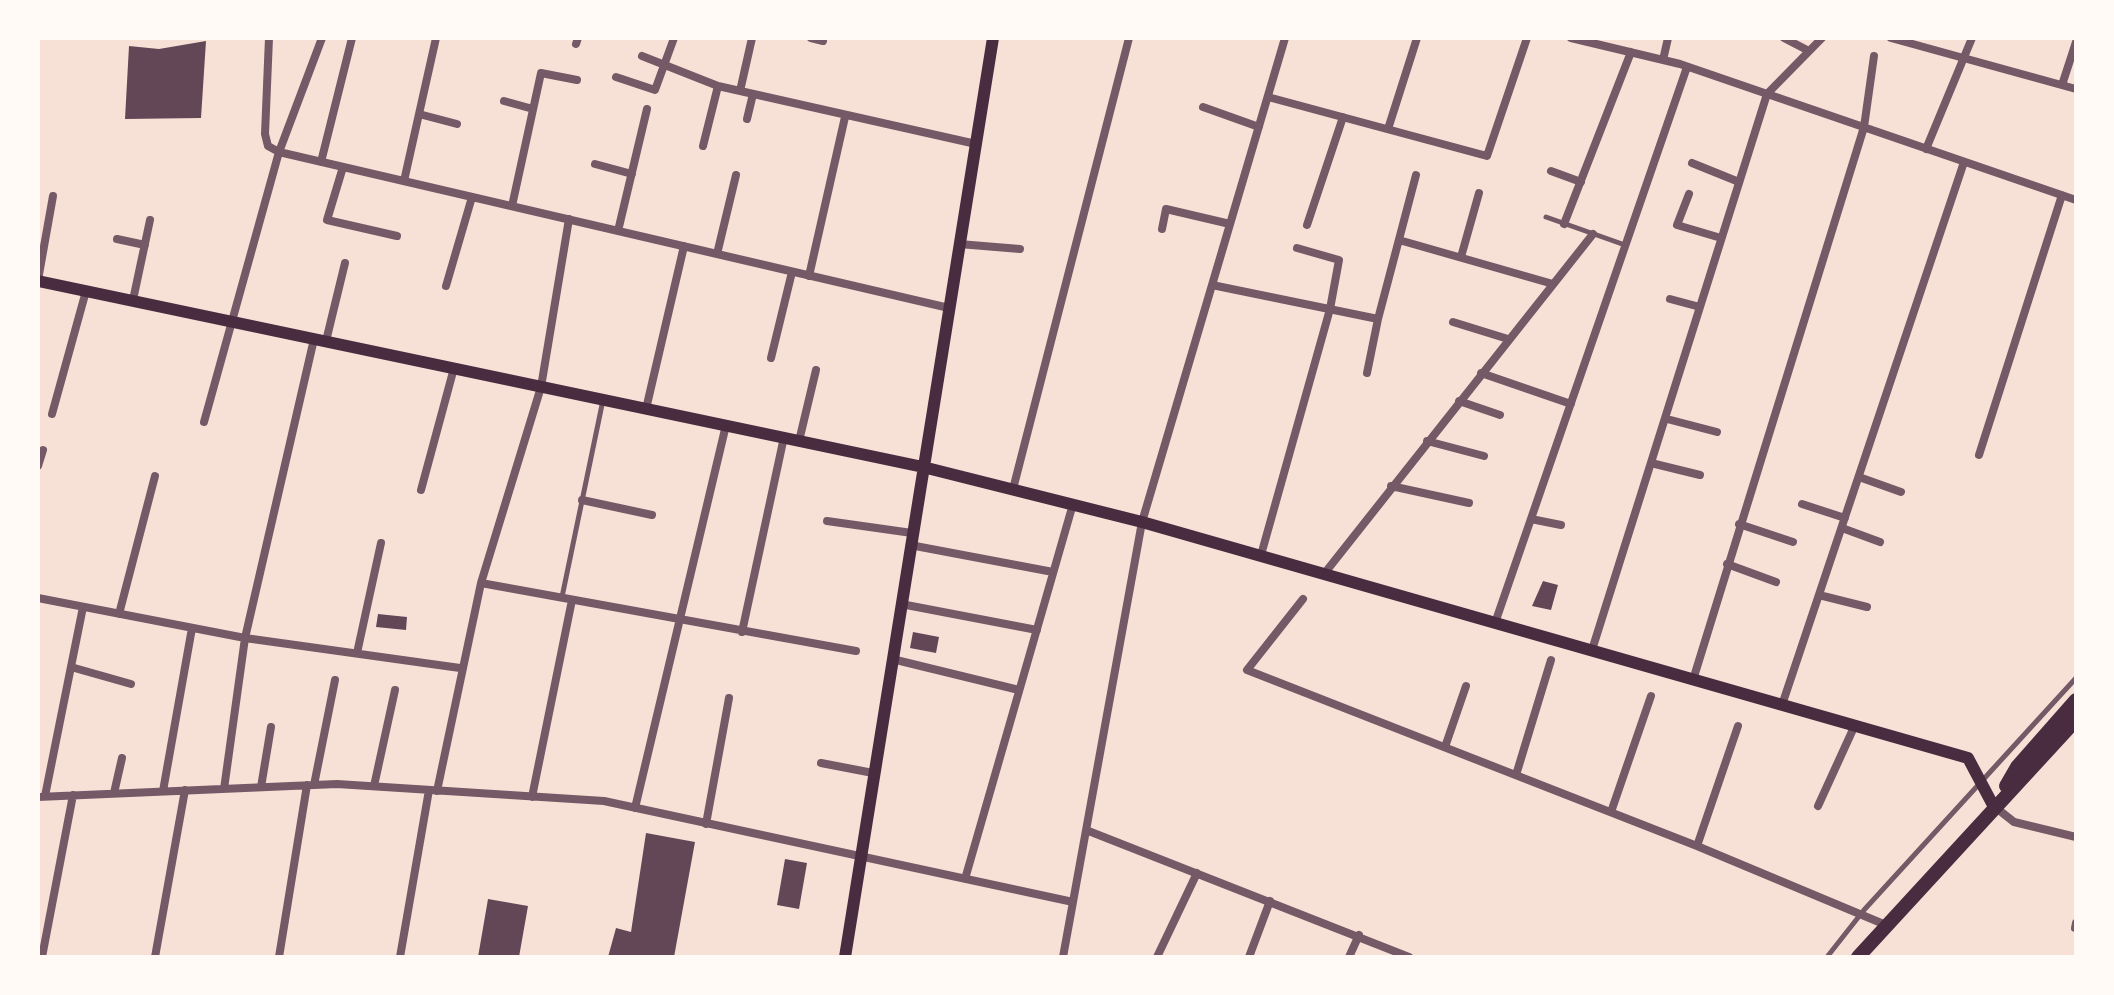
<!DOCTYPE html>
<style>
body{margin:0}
#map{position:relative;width:2114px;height:995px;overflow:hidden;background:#f7e1d7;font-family:Karla,sans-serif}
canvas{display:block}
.frame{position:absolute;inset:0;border:40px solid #fffaf5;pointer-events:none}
</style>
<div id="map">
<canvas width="2114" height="995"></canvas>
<div class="frame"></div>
</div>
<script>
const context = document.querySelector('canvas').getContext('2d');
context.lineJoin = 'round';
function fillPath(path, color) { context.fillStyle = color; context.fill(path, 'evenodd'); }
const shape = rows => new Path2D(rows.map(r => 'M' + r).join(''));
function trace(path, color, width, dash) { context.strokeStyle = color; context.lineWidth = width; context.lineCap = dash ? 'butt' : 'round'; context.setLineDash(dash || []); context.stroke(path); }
fillPath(shape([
 [206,41,201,118,125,119,129,46,159,49],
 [1543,581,1558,585,1551,610,1532,606],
 [378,614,407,617,406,630,376,627],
 [913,632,939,637,936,653,910,648],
 [646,833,695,842,674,957,608,957,616,928,631,932],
 [785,859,807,863,799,909,777,905],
 [488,899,528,906,519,957,478,957]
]), '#644757');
trace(shape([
 [1546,217,1625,245],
 [562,597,603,400],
 [1827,957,1864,910,2076,678]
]), '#755966', 5);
trace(shape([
 [269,38,265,134,268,146,279,152,949,308],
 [811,38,823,41],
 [1571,38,1680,64,2076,200],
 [1784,38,1809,51],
 [1891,38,2076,89],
 [576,44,578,38],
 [642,56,718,86,976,144],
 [1663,60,1668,38],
 [616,77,655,90,674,38],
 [2062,85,2076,42],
 [740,91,752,38],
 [1268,97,1487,156,1527,38],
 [504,101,533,109],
 [1203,107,1259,127],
 [419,114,457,124],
 [747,119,753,94],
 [1388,129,1417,38],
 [703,146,718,86],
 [1926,149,1972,38],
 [321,162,352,38],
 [1692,163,1739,182],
 [595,164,632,174],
 [343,167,327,220,397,236],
 [1551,171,1581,182],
 [404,181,436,38],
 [1689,194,1677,225,1721,238],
 [512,206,541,73,577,80],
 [1564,224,1631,52],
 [1307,225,1343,117],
 [1162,229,1166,209,1230,224],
 [618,231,647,109],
 [117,239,145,245],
 [1399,240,1553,284],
 [959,244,1020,249],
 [717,254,736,175],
 [1461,257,1479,193],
 [809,276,845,117],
 [38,280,53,196],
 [1212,285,1378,319],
 [446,286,472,197],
 [1670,299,1700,307],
 [133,300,150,220],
 [1453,322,1508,339],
 [326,341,345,263],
 [771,358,792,272],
 [1367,373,1378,319,1416,175],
 [1481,373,1571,404],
 [1459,401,1500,415],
 [646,409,684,246],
 [52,414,86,291],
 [1667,419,1717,432],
 [204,422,279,152,322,38],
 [799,441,816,370],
 [1427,441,1484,456],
 [1979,455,2062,195],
 [1651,463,1700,475],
 [38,466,43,450],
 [1859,477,1901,492],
 [1391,486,1469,503],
 [1013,489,1129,38],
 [421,490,454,368],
 [582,500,652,515],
 [1802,504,1845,518],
 [1531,519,1561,525],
 [827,521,912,533],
 [1739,524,1793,542],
 [1842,528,1880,542],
 [910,545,1053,572],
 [1261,555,1330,309,1339,260,1297,248],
 [1727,564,1776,582],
 [1324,574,1593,234],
 [481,583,856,651],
 [1819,595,1867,607],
 [38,598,245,638,460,668],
 [1303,599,1247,670,1697,846,1886,925],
 [901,604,1037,630],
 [119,614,155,476],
 [1495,623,1687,67],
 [742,632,784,437],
 [1592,650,1767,94,1822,38],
 [357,653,381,543],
 [892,659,1019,690],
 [71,667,131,684],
 [1693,680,1864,127,1874,56],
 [1782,705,1964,162],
 [1445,747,1466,686],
 [821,763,873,773],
 [1516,775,1551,660],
 [314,785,335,680],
 [374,786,395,690],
 [261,787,271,727],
 [224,789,245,638,314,339],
 [163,791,192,628],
 [437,791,481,583,541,387,569,219],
 [114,793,122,758],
 [45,796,83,607],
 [38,797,337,784,604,801,1073,902],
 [532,797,572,600],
 [1818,806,1855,725],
 [1995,807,2014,822,2076,837],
 [635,808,726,425],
 [1611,812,1651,696],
 [706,824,729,698],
 [1086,830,1409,957],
 [1697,846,1738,726],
 [965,879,1073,504],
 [2075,928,2076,923],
 [42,957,73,795],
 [155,957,185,790],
 [279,957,307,785],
 [400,957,429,790],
 [1063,957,1142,522,1285,38],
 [1157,957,1197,873],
 [1249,957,1270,901],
 [1349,957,1359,935]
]), '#755966', 8);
trace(shape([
 [38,281,923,467,1142,522,1968,758,1994,807],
 [845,957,993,38]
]), '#4a2c40', 12);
trace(shape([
 [2006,786,2017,767,2076,700],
 [1858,957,2076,720]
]), '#4a2c40', 14);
</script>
